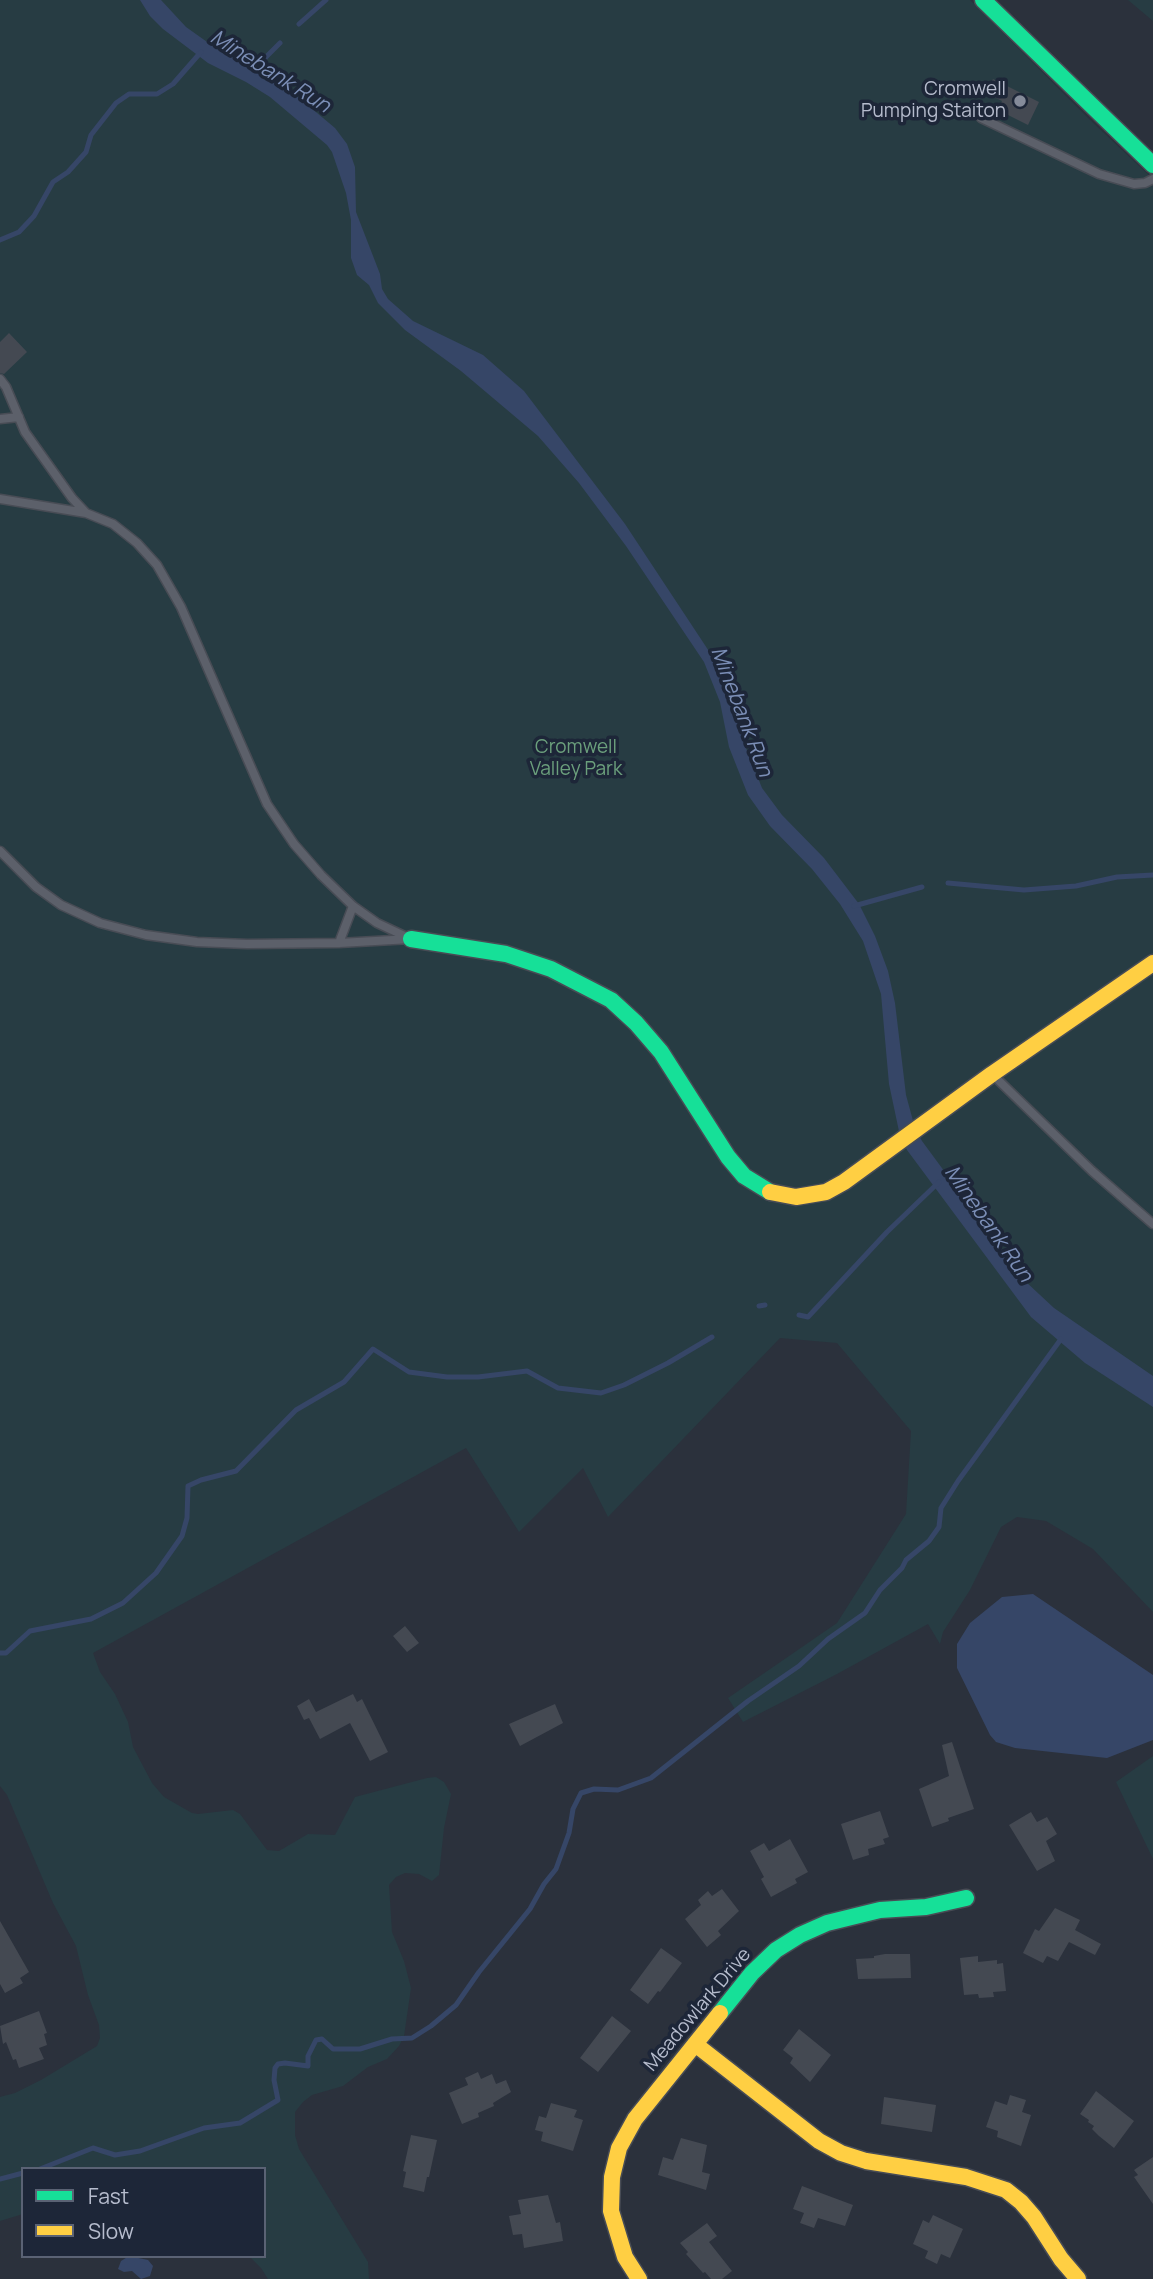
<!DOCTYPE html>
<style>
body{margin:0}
#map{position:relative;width:1153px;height:2279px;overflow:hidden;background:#2b313c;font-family:Manrope,sans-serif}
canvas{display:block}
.legend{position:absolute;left:21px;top:2167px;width:245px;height:91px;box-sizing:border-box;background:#1d2638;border:2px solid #5a6274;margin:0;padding:9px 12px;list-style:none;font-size:21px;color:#b6bccd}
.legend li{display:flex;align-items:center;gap:14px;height:35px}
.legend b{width:35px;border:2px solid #5a6274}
</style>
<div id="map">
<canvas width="1153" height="2279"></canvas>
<ul class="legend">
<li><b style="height:9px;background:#16e098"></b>Fast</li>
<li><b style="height:9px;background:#ffcf43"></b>Slow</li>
</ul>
</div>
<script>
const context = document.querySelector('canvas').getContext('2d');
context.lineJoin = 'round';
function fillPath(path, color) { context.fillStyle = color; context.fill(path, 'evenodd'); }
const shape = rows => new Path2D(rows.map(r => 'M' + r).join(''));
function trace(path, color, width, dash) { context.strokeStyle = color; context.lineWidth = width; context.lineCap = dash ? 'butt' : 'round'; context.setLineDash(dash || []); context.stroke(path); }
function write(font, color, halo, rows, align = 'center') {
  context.font = font + ' Manrope,sans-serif'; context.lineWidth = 7; context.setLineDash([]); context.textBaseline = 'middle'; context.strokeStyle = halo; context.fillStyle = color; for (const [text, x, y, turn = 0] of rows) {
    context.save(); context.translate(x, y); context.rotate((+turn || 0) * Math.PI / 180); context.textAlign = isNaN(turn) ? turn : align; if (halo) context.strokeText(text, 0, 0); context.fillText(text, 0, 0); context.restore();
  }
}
fillPath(shape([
 [0,0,970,0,1089,119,1153,179,1153,1612,1093,1549,1046,1521,1017,1517,1001,1527,970,1590,943,1632,940,1644,928,1624,837,1674,743,1722,728,1698,837,1623,906,1514,911,1431,837,1343,780,1338,608,1517,583,1468,519,1532,466,1448,93,1653,100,1672,115,1694,128,1722,133,1747,152,1783,164,1797,192,1813,198,1814,233,1810,240,1814,267,1850,279,1851,308,1834,335,1835,355,1797,427,1778,436,1777,444,1782,451,1794,444,1828,439,1875,432,1881,419,1874,405,1873,396,1877,389,1885,392,1932,404,1961,411,1988,404,2036,399,2046,387,2059,368,2067,343,2086,312,2095,303,2102,295,2112,295,2135,299,2149,368,2262,369,2279,268,2279,261,2268,249,2256,264,2256,264,2169,23,2169,23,2214,0,2221,0,2097,15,2093,41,2080,97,2046,100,2038,99,2025,88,1995,76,1946,53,1903,7,1795,0,1786],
 [1128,0,1153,0,1153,21],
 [1153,1756,1153,1859,1116,1782]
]), '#273c43');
fillPath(shape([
 [140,0,161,0,186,27,217,49,280,82,335,128,347,144,355,167,356,212,380,274,382,289,388,299,413,321,483,355,524,391,625,524,726,677,735,699,744,743,762,788,782,815,824,858,859,904,875,936,888,971,895,1003,906,1095,915,1128,922,1141,1025,1281,1054,1308,1153,1376,1153,1407,1085,1363,1031,1317,907,1150,900,1136,889,1084,881,994,863,941,840,904,812,869,770,826,748,795,729,747,720,702,704,662,626,546,579,483,538,436,461,371,405,330,378,303,369,285,357,275,351,258,351,220,346,193,332,152,327,145,270,97,246,82,208,63,163,29,150,16],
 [1033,1594,1153,1675,1153,1740,1107,1758,1015,1748,996,1742,990,1735,957,1668,957,1644,970,1623,1002,1597],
 [129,2256,148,2260,153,2266,150,2276,141,2279,132,2271,124,2272,118,2269,121,2261]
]), '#364667');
trace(shape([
 [299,24,326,0],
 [256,73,266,57,280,43],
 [0,240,19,232,34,216,53,182,68,172,86,152,91,135,116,103,129,94,157,94,173,84,201,52],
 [948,883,1024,890,1076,886,1117,877,1153,875],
 [854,906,922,887],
 [759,1306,765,1305],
 [799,1315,808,1317,887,1232,939,1182],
 [0,1653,6,1653,30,1631,91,1619,123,1603,156,1573,182,1536,187,1518,188,1486,201,1480,236,1471,296,1410,344,1382,373,1349,409,1372,447,1377,478,1377,527,1371,558,1388,601,1393,624,1385,668,1363,712,1337],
 [40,2169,93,2148,115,2155,140,2151,204,2128,240,2123,278,2100,274,2080,275,2068,278,2064,285,2063,308,2066,308,2056,316,2040,322,2039,333,2049,360,2049,392,2039,412,2038,431,2026,456,2005,479,1972,530,1909,544,1884,556,1869,569,1833,573,1809,581,1793,594,1789,618,1790,651,1778,748,1701,799,1666,828,1639,865,1613,880,1590,902,1568,906,1560,929,1541,939,1527,941,1508,958,1481,1061,1339],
 [0,2179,23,2173]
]), '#364667', 5);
fillPath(shape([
 [993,79,1039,102,1028,125,998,110,1002,101,986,93],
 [9,333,27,352,4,374,0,373,0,342],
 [405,1626,419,1643,407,1652,393,1636],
 [353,1694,357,1702,362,1699,388,1752,370,1761,350,1723,320,1739,309,1718,304,1720,297,1706,309,1699,316,1712],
 [555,1704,563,1723,520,1746,509,1724],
 [952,1742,974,1809,948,1818,949,1821,932,1827,919,1789,949,1776,942,1745],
 [880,1811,889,1837,883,1839,885,1844,868,1849,869,1855,853,1860,841,1824],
 [1031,1812,1037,1822,1047,1817,1057,1834,1046,1841,1055,1861,1037,1871,1009,1825],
 [790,1839,808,1872,795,1879,797,1883,771,1897,761,1879,764,1877,750,1851,764,1843,769,1851],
 [722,1889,739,1911,718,1931,721,1935,707,1947,685,1919,701,1905,698,1900,708,1891,712,1896],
 [1055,1908,1080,1920,1075,1930,1101,1944,1095,1955,1069,1942,1058,1961,1047,1956,1043,1963,1023,1953,1035,1929,1039,1931],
 [0,1921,29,1972,20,1978,23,1983,5,1993,0,1984],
 [661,1948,682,1963,660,1992,658,1991,648,2004,630,1990],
 [885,1954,910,1954,911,1978,858,1979,856,1959,874,1958,874,1956],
 [978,1956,978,1962,997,1960,997,1964,1003,1963,1006,1991,993,1992,994,1997,979,1998,978,1994,964,1995,960,1958],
 [39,2011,47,2033,44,2034,47,2045,39,2048,44,2059,19,2068,16,2059,13,2060,6,2042,3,2044,0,2026],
 [612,2016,631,2031,598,2072,580,2058],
 [799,2029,831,2055,810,2082,790,2063,793,2058,783,2050],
 [478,2072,481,2079,492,2074,496,2084,506,2080,511,2092,493,2103,494,2106,478,2113,479,2117,462,2124,449,2093,468,2085,465,2078],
 [1096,2091,1134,2121,1114,2148,1099,2136,1092,2129,1094,2126,1088,2122,1089,2120,1080,2114],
 [1010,2095,1026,2100,1022,2112,1031,2115,1021,2146,997,2137,998,2131,986,2127,995,2101,1007,2105],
 [884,2097,936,2105,932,2132,881,2124],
 [551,2103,577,2110,574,2117,583,2120,573,2151,541,2141,543,2132,535,2130,539,2116,546,2118],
 [411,2135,437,2140,429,2177,427,2177,424,2192,403,2187,406,2172,403,2171],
 [681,2138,707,2145,702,2172,710,2174,706,2190,658,2175,663,2157,673,2160],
 [1153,2157,1153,2204,1134,2177,1138,2175,1134,2170],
 [802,2186,853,2205,845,2226,818,2218,814,2228,800,2223,804,2213,793,2209],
 [548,2195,556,2223,560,2222,563,2241,524,2248,522,2234,513,2235,509,2216,521,2214,518,2200],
 [933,2215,963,2229,950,2258,941,2254,937,2264,925,2258,928,2251,913,2244,923,2220,929,2223],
 [707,2223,717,2236,709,2242,732,2271,722,2279,711,2279,705,2272,703,2273,686,2254,688,2252,680,2243]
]), '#444952');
const lane = shape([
 [981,118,1099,174,1134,184,1145,183,1153,179],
 [0,379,6,387,25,432,72,498,86,513],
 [0,419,19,417],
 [0,499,86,513,113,524,137,543,157,565,181,607,267,804,294,844,321,875,353,906,377,923,411,939,339,943,247,944,197,942,146,935,100,923,61,905,36,887,0,851],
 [339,943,353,906],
 [994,1076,1092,1171,1153,1224]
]);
const fast = shape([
 [983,0,1153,165],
 [411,939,506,954,551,969,611,1000,636,1023,661,1052,728,1157,744,1176,770,1192],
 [720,2013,752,1973,776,1950,800,1935,827,1923,880,1910,926,1907,966,1898]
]);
const slow = shape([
 [770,1192,796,1197,826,1192,844,1182,992,1074,1153,963],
 [695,2044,819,2141,841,2153,866,2161,966,2177,1006,2190,1021,2202,1034,2217,1061,2259,1078,2279],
 [639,2279,625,2257,611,2211,612,2177,619,2148,635,2119,720,2013]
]);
trace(lane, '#484c55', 11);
trace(fast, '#484c55', 19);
trace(slow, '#484c55', 19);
trace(lane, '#5c606a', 8);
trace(fast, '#16e098', 16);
trace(slow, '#ffcf43', 16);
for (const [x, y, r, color] of [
 [1020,101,7,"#858b9a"]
]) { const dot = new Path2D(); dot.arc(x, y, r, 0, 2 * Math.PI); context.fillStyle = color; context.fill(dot); trace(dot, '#1d2638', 2.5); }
write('19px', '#b6bccd', '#1d2638', [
 ["Cromwell",1006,90],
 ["Pumping Staiton",1006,112]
], 'right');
write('19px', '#6b9f7c', '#1d2638', [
 ["Cromwell",576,748],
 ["Valley Park",576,770]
]);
write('19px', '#b6bccd', '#1d2638', [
 ["Meadowlark Drive",698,2010,-50]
]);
write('italic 21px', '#7b8eb6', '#1d2638', [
 ["Minebank Run",270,72,32],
 ["Minebank Run",741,712,69],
 ["Minebank Run",988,1224,55]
]);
</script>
